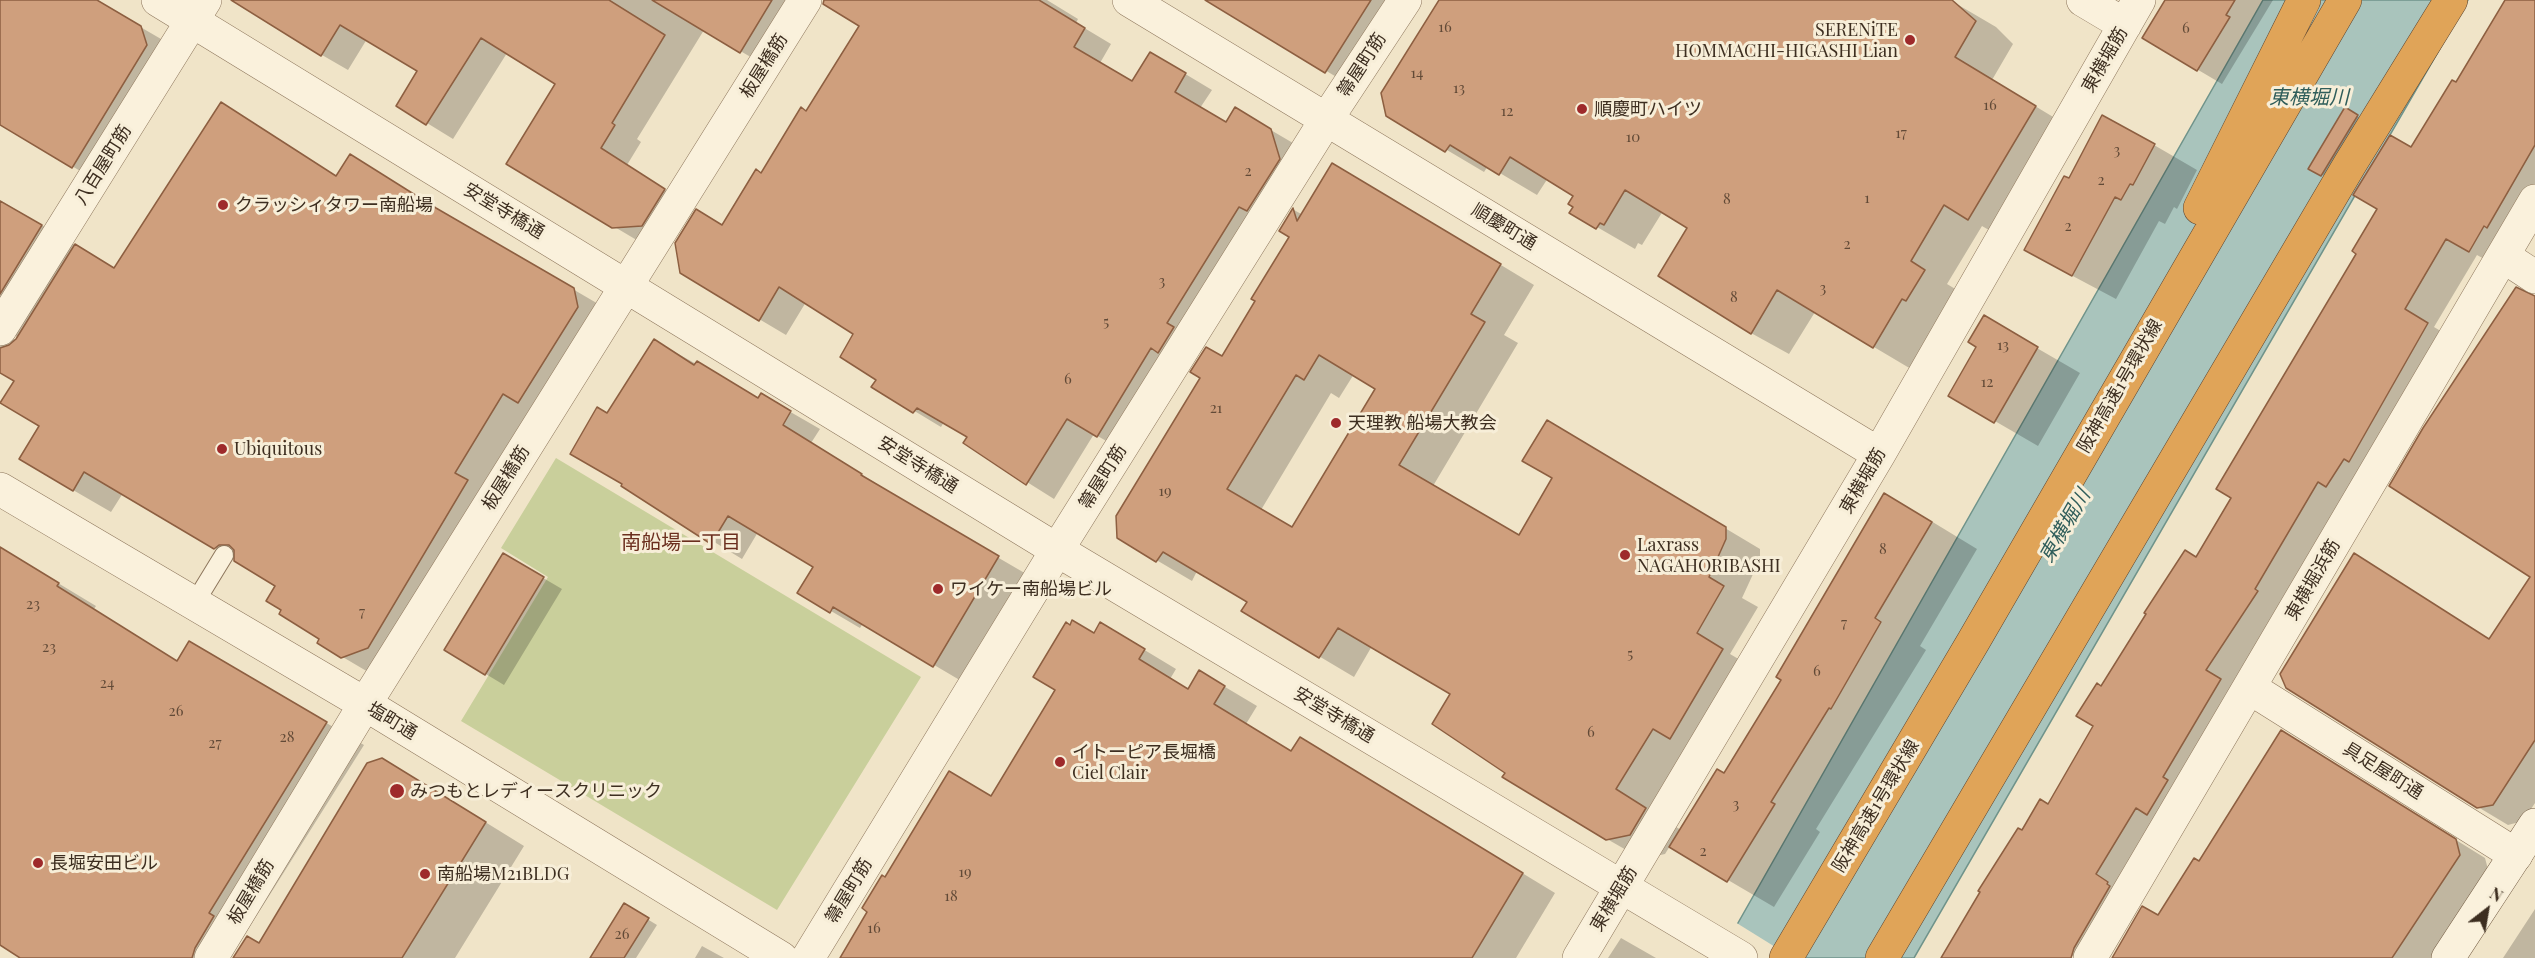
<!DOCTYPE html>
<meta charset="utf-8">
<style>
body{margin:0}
#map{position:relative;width:2535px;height:958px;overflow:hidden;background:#f0e4c8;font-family:"Playfair Display",serif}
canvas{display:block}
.north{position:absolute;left:2457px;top:880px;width:60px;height:60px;-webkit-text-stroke:4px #f7eed8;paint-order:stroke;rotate:31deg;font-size:16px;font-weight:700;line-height:24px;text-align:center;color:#3d2e20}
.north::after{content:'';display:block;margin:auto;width:21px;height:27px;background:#3d2e20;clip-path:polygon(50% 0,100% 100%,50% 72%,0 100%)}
</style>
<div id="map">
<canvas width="2535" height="958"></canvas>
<div class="north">N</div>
</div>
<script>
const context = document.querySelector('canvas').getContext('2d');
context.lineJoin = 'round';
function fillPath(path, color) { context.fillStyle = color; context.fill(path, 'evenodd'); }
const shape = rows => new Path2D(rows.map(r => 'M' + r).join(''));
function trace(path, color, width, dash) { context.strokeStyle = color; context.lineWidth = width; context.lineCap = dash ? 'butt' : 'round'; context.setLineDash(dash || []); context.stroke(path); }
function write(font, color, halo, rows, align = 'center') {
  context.font = font + ' "Playfair Display","Noto Sans JP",serif'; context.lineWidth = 6; context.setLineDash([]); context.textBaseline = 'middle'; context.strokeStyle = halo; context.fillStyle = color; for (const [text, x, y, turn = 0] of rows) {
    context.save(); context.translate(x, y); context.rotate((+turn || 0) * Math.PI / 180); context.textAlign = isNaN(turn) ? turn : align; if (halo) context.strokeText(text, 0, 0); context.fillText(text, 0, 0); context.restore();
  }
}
fillPath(shape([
 [556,458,921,677,777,910,461,721,548,577,501,548]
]), '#c9cf9b');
const water = shape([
 [2263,0,2468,0,1914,958,1718,958,2263,0]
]);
fillPath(water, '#a9c4bc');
trace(water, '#6f938a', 1.5);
fillPath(shape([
 [1735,922,1793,958,1715,958]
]), '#f0e4c8');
fillPath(shape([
 [0,0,94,0,161,39,166,57,92,178,0,123],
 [257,0,808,0,768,67,704,30,637,139,641,142,627,165,690,206,640,242,613,226,557,83,507,53,453,139,427,123,419,71,367,39,348,70,322,55],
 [842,0,1047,0,1078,19,1076,23,1111,44,1100,63,1133,83,1177,69,1212,90,1200,108,1227,124,1235,109,1298,146,1124,451,1094,434,1054,499,965,443,969,436,944,422,941,427,873,386,878,379,855,334,806,302,786,335,759,319,724,226,807,112,861,25],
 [1220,0,1408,0,1353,87,1295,52],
 [1446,0,1950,0,1996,27,2013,44,1992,80,2073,129,2006,240,1982,226,1947,284,1962,293,1911,369,1815,312,1789,354,1751,333,1689,227,1663,211,1642,245,1638,243,1635,249,1571,212,1575,206,1575,195,1548,178,1537,195,1488,166,1484,172,1388,115],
 [2166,0,2273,0,2222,84,2144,38],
 [2507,0,2535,0,2535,214,2500,268,2477,255,2434,327,2457,341,2076,958,2066,952,2070,958,1943,958,2022,832,2048,806,2095,726,2102,688,2197,559,2233,498,2412,149,2456,84],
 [221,104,338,177,351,156,475,232,612,312,505,504,407,669,380,679,319,643,321,638,283,610,277,585,123,493,111,512,73,490,16,381,0,371,0,331,16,340,19,338,0,327,0,200,115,269],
 [2345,109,2376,127,2340,185,2311,168],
 [2154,145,2197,170,2177,209,2174,207,2165,224,2159,221,2116,299,2069,274,2069,180],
 [1367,184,1534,285,1504,335,1518,343,1433,486,1520,537,1581,442,1760,549,1760,559,1742,598,1758,607,1730,654,1757,670,1650,811,1681,830,1931,521,1977,549,1920,646,1926,650,1816,829,1820,832,1774,907,1670,846,1665,854,1642,859,1607,839,1507,772,1452,694,1372,646,1354,677,1243,611,1249,602,1197,571,1192,581,1119,538,1257,301,1291,236,1281,230,1294,210,1303,215],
 [1354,374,1377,389,1293,529,1261,510,1331,393,1339,398],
 [2535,297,2535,803,2523,821,2508,825,2478,807,2355,555,2490,640,2532,577],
 [1985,318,2080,373,2038,446,1950,395,1978,347],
 [655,341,759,399,761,395,820,429,811,443,890,492,889,494,1028,575,963,682,863,623,860,628,831,611,815,567,758,532,742,559,623,486,608,415],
 [0,548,96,606,94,609,178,662,190,643,364,745,230,958,24,958,0,943],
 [504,555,562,589,504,685,446,650],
 [1094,635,1133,643,1176,669,1170,679,1189,690,1200,672,1257,706,1246,724,1292,752,1333,758,1555,893,1516,958,856,958,886,879,992,798],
 [2282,732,2485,858,2489,873,2433,958,2113,958,2158,917,2200,863],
 [422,783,524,846,455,958,248,958],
 [624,905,657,925,636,958,610,958],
 [2535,909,2535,958,2503,958],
 [1621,938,1656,958,1608,958],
 [702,946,724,958,695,958]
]), '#0003');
const building = shape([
 [0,0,97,0,141,26,147,45,72,168,0,125,0,0],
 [231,0,609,0,665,35,612,123,615,125,601,148,665,189,642,226,612,228,506,164,555,84,481,38,426,125,396,106,417,71,340,25,321,56,231,0],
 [652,0,772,0,740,53,652,0],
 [824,0,1039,0,1085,28,1074,47,1132,81,1150,52,1186,73,1175,92,1226,122,1235,107,1271,129,1280,159,1247,211,1239,207,1167,323,1174,327,1158,353,1151,348,1097,437,1067,419,1026,485,963,443,967,437,917,408,913,413,871,387,876,380,840,357,853,334,779,287,759,321,680,273,675,243,696,209,722,225,756,169,761,173,801,107,806,111,859,26,823,4,824,0],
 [1205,0,1371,0,1325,73,1205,0],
 [1439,0,1952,0,1976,21,1955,57,2036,106,1968,220,1944,205,1911,261,1925,270,1906,301,1902,299,1873,348,1777,290,1751,334,1658,276,1687,228,1625,190,1604,225,1600,223,1596,229,1569,213,1573,207,1568,204,1573,196,1510,157,1499,175,1450,145,1445,152,1386,116,1381,93,1439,0],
 [2165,0,2235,0,2226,15,2230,17,2197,71,2142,38,2165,0],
 [2505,0,2535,0,2535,145,2487,228,2484,226,2469,252,2446,239,2405,309,2428,323,2349,462,2344,459,2326,487,2318,482,2255,589,2258,591,2206,670,2221,679,2163,777,2168,780,2147,815,2136,808,2096,874,2108,882,2107,884,2110,886,2074,948,2071,958,1941,958,1980,892,1978,891,2018,828,2022,830,2040,799,2048,804,2093,726,2076,716,2097,683,2101,686,2146,614,2144,613,2185,550,2196,557,2231,498,2216,489,2356,254,2352,251,2377,209,2353,195,2390,135,2411,147,2452,80,2456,82,2505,0],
 [221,102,336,176,350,154,436,208,574,288,578,307,518,403,503,394,455,473,468,480,368,648,341,658,317,643,319,639,279,614,281,610,266,601,275,586,234,561,234,550,229,545,219,545,214,549,84,472,73,491,19,459,39,426,0,403,14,381,0,373,0,348,9,345,16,339,75,244,114,268,221,102],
 [2345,107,2358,115,2321,176,2308,169,2345,107],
 [2102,115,2155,144,2133,185,2130,184,2121,200,2115,197,2072,276,2024,250,2064,176,2069,178,2102,115],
 [1332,163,1501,264,1471,314,1485,322,1399,465,1519,535,1552,478,1522,461,1547,420,1726,527,1726,539,1709,577,1724,586,1697,633,1723,649,1670,739,1653,729,1616,789,1646,808,1630,835,1606,840,1502,777,1505,773,1432,724,1450,694,1338,628,1319,658,1241,611,1247,602,1163,552,1156,562,1117,538,1116,516,1200,378,1190,372,1206,347,1222,356,1255,301,1251,299,1289,237,1279,231,1293,208,1297,221,1332,163],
 [1319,355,1375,389,1292,527,1227,489,1296,375,1304,380,1319,355],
 [0,201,42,225,0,294,0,201],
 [2516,287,2535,296,2535,740,2493,805,2477,808,2286,688,2280,674,2354,553,2489,639,2530,577,2389,486,2423,428,2516,287],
 [1984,315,2038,347,1994,423,1948,396,1976,347,1968,342,1984,315],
 [654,339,694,365,697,361,758,398,761,393,791,411,783,425,862,474,861,475,999,556,933,667,833,607,830,613,797,593,813,567,728,516,711,544,621,486,622,484,570,454,597,407,607,413,654,339],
 [1884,493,1932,522,1875,618,1881,622,1831,709,1829,708,1771,802,1775,804,1727,882,1669,847,1717,769,1724,773,1781,680,1776,677,1884,493],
 [0,547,59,583,57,586,177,661,189,641,327,722,209,913,214,916,195,948,192,958,20,958,0,945,0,547],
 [503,553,544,577,485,675,444,650,503,553],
 [1072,620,1094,633,1100,622,1145,649,1139,659,1188,689,1199,670,1225,686,1214,704,1291,751,1300,737,1523,873,1472,958,840,958,867,912,862,908,882,875,885,877,949,771,991,796,1055,690,1033,677,1066,622,1070,625,1072,620],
 [2281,730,2456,839,2460,855,2392,958,2112,958,2142,906,2158,915,2194,858,2199,861,2281,730],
 [382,758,486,822,402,958,233,958,247,936,259,943,367,763,382,758],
 [624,903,649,918,624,958,590,958,624,903]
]);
fillPath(building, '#cf9f7d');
trace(building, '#8d5f41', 1.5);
const lane = shape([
 [194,604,224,555]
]);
const street = shape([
 [158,0,1057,550,1741,958],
 [1129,0,1879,454],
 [2083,0,2125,25],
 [2503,256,2535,277],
 [0,329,205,0],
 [0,489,365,704,781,958],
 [2250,688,2516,855],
 [211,958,365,704,805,0],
 [808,958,1057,550,1326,120,1405,0],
 [1579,958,1879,454,2139,0],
 [2090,958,2535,201]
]);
const secondary = shape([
 [2448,958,2535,825]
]);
const highway = shape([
 [2200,208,2304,0],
 [1786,958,1973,642,2345,0],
 [1882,958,2350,164,2451,0]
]);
trace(lane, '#8d765c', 20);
trace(street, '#8d765c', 34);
trace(secondary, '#6f573f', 34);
trace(highway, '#5b4430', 34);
trace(lane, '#faf1dc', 18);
trace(street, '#faf1dc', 33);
trace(secondary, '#faf1dc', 33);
trace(highway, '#e0a458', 33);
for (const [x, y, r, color] of [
 [1910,40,6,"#9e2a2b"],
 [1582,109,6,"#9e2a2b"],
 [223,205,6,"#9e2a2b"],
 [1336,423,6,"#9e2a2b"],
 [222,449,6,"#9e2a2b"],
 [1625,555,6,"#9e2a2b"],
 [938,589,6,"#9e2a2b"],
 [1060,762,6,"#9e2a2b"],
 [397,791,8,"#9e2a2b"],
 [38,863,6,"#9e2a2b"],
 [425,874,6,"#9e2a2b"]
]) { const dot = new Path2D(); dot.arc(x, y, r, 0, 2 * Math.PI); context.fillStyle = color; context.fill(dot); trace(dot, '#f7eed8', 2); }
write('15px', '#624a37', null, [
 ["16",1445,27],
 ["6",2186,28],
 ["14",1417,73],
 ["13",1459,88],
 ["16",1990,105],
 ["12",1507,111],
 ["17",1901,133],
 ["10",1633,137],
 ["3",2117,150],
 ["2",1248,171],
 ["2",2101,180],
 ["1",1867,198],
 ["8",1727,199],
 ["2",2068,226],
 ["2",1847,244],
 ["3",1162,281],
 ["3",1823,288],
 ["8",1734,297],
 ["5",1106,322],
 ["13",2003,345],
 ["6",1068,379],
 ["12",1987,382],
 ["21",1216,408],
 ["19",1165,491],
 ["8",1883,549],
 ["23",33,604],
 ["7",362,612],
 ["7",1844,623],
 ["23",49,647],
 ["5",1630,654],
 ["6",1817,671],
 ["24",107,683],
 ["26",176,711],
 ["6",1591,732],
 ["28",287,737],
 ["27",215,743],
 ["3",1736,804],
 ["2",1703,851],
 ["19",965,872],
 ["18",951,896],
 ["16",874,928],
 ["26",622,934]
]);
write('18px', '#3d2e20', '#f7eed8', [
 ["SERENiTE",1898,30,"right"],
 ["HOMMACHI-HIGASHI Lian",1898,51,"right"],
 ["順慶町ハイツ",1594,109],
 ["クラッシィタワー南船場",235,205],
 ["天理教 船場大教会",1348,423],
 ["Ubiquitous",234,449],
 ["Laxrass",1637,545],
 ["NAGAHORIBASHI",1637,566],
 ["ワイケー南船場ビル",950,589],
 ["イトーピア長堀橋",1072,752],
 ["Ciel Clair",1072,773],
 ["みつもとレディースクリニック",410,791],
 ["長堀安田ビル",50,863],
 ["南船場M21BLDG",437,874]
], 'left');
write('18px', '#3d2e20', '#f7eed8', [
 ["東横堀筋",2105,60,-60],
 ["箒屋町筋",1362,65,-57],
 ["板屋橋筋",764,66,-58],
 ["八百屋町筋",103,165,-58],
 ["安堂寺橋通",504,211,31],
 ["順慶町通",1504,227,31],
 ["阪神高速1号環状線",2120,386,-60],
 ["安堂寺橋通",918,465,32],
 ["箒屋町筋",1103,477,-58],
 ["板屋橋筋",506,478,-58],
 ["東横堀筋",1863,481,-60],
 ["東横堀浜筋",2313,580,-60],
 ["安堂寺橋通",1334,715,31],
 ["塩町通",392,721,31],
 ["具足屋町通",2383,771,32],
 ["阪神高速1号環状線",1876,806,-59],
 ["箒屋町筋",849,891,-59],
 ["板屋橋筋",251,892,-59],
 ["東横堀筋",1614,899,-59]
]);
write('italic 20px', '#2f5d5a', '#f7eed8', [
 ["東横堀川",2309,98],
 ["東横堀川",2065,526,-60]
]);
write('20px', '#6b2e1e', '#f7eed8', [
 ["南船場一丁目",681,543]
]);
</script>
